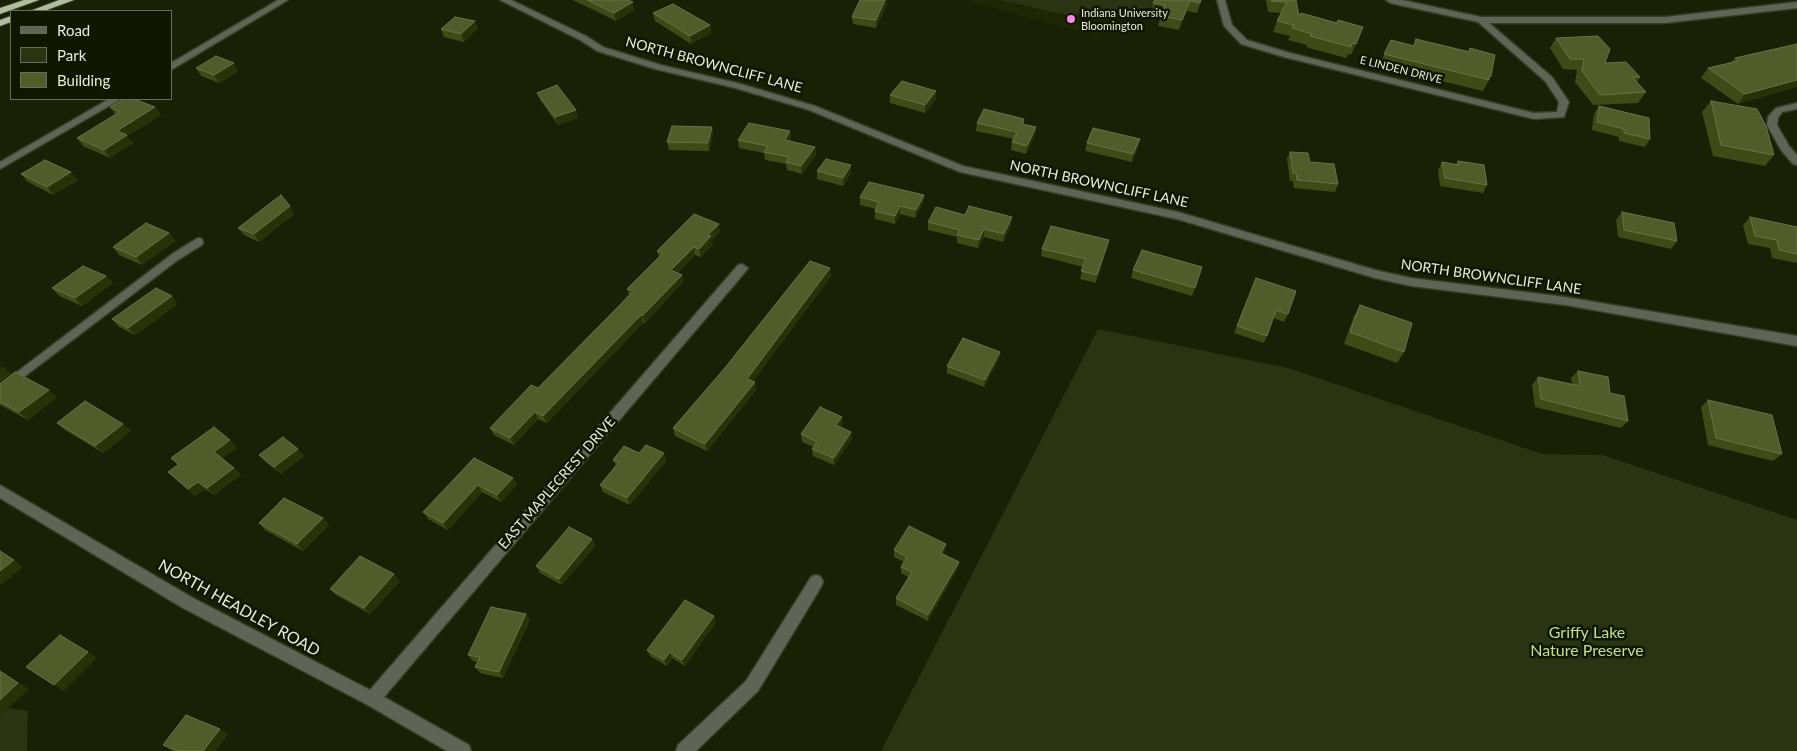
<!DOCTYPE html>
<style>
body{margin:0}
#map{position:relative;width:1797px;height:751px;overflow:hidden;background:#192005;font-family:Lato,sans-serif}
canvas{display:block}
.legend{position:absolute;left:10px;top:10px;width:162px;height:90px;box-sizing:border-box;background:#101600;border:1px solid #666c58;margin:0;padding:6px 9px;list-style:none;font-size:15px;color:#e6ecdb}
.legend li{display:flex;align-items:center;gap:10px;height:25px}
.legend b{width:25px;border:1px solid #666c58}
</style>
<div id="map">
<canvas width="1797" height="751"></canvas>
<ul class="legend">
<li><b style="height:6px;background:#606457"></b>Road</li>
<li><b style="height:14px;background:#2a3312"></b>Park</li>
<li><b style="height:14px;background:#515c2b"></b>Building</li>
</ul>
</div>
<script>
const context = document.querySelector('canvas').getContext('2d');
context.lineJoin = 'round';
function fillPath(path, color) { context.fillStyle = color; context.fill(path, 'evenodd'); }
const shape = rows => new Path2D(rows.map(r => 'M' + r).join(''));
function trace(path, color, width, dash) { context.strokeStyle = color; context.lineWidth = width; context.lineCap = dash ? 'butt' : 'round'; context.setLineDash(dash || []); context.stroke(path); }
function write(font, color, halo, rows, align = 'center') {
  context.font = font + ' Lato,sans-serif'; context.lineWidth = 5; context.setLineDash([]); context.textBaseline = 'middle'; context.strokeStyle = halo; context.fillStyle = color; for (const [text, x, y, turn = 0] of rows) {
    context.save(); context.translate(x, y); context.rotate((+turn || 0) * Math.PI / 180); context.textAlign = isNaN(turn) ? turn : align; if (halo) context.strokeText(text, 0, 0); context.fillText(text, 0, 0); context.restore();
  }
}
fillPath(shape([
 [964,0,1122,0,1099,37]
]), '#1e2704');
fillPath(shape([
 [1000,0,1155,0,1157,7,1067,15],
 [1098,329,1288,368,1542,454,1602,455,1797,520,1797,751,881,751],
 [0,707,28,711,27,751,0,751]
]), '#2a3312');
const service = shape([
 [0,390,175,257,199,242]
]);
const minor = shape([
 [278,0,288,0,171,70,171,63,278,0],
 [500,0,511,0,586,36,603,47,661,65,741,84,815,106,963,166,1178,212,1375,270,1411,278,1565,297,1797,336,1797,346,1565,305,1411,286,1375,278,1177,219,960,172,809,110,735,88,655,69,597,51,580,40,500,0],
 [1217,0,1225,0,1232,25,1247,40,1290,53,1534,113,1557,112,1559,102,1545,81,1478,22,1390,3,1386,0,1402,0,1481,17,1665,17,1797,2,1797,8,1665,23,1489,23,1552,77,1569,102,1564,117,1534,119,1284,57,1241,44,1224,26,1217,0],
 [109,99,121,99,0,169,0,162,109,99],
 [1797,103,1797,109,1782,112,1778,118,1777,125,1789,146,1797,155,1797,165,1793,164,1781,150,1767,125,1768,117,1776,108,1797,103],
 [742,264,748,268,746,271,384,697,469,745,471,751,447,751,366,704,183,608,0,498,0,485,193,598,370,690,738,265,742,264],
 [816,575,821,577,823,582,821,587,758,691,696,751,676,751,678,745,746,681,811,577,816,575]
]);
const trunk = shape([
 [24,0,39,0,0,14,0,8,24,0],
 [59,0,74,0,44,11,30,11,59,0],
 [11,16,11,22,0,26,0,20,11,16]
]);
trace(service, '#363d23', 11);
trace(minor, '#363d23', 3);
trace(trunk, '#363d23', 2);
trace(service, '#606457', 8);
fillPath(minor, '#606457');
fillPath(trunk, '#b2bc9e');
fillPath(shape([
 [573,0,628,0,634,10,616,21],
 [1201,0,1197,13,1187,11,1179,30,1158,26,1161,15,1151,13,1153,3],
 [1266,0,1296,0,1299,16,1363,27,1351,55,1348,54,1346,58,1306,47,1307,45,1288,40,1290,36,1273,32,1277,21,1281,13,1268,12],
 [887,4,876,28,853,24,852,17],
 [653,13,710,25,711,33,691,44,655,21],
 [475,21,478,28,464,42,444,37,441,29],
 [1556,38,1605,63,1640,77,1637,82,1646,92,1638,103,1593,105,1575,82,1577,70,1563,69,1550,48],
 [1416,39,1469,51,1470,48,1491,76,1483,91,1379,66,1391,40,1413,46],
 [1797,44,1738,104,1701,78,1708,68,1731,62,1735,58],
 [196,68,238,71,219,83,201,76],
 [936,91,936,99,925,113,890,103,890,95],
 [537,93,576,110,578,118,558,125,540,100],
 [1711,101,1774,155,1765,166,1713,156,1702,112],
 [1599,106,1650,139,1645,147,1619,141,1619,137,1592,130,1594,114],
 [110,107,155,107,161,115,127,136,133,143,110,158,83,146,77,138,115,114],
 [1024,119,1024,124,1036,127,1035,135,1026,154,1011,150,1012,142,1014,139,976,131,977,123],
 [712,127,713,135,709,151,669,150,667,142],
 [790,131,791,139,790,141,815,147,816,155,802,174,787,170,786,164,765,160,764,153,739,148,738,140],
 [1087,143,1138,147,1132,162,1085,151],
 [1290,152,1310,162,1338,184,1335,192,1294,188,1293,181,1290,181,1287,159],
 [1458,161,1487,185,1483,193,1440,186,1438,170,1442,162,1456,164],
 [817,171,851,173,843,186,817,179],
 [21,174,78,180,53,195,28,182],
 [924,195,923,203,915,218,900,214,895,224,875,219,875,211,876,209,860,205,860,197],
 [1622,212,1677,241,1671,249,1618,237,1616,220],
 [294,214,259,242,244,235,238,228],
 [965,215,1011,225,1003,242,984,237,978,248,957,243,957,237,928,230,928,222],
 [1750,217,1797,227,1797,263,1772,258,1770,248,1748,244,1743,225],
 [720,232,712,240,713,244,701,257,695,255,678,273,682,275,683,282,645,323,643,323,547,423,538,419,514,445,494,435,490,428,538,388,629,295,627,289,659,257,657,251],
 [169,233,175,241,142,265,119,255,113,247],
 [1109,240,1107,248,1096,283,1080,279,1083,267,1041,256,1042,249],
 [1202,267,1192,296,1131,278,1133,270],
 [830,268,831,276,753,381,755,382,756,390,707,451,675,436,673,428],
 [106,276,113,283,82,306,59,296,52,288],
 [1256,278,1288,314,1284,322,1273,318,1264,343,1234,333],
 [178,304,135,335,119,327,112,319],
 [1360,305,1404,352,1397,363,1344,344,1354,316],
 [1000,352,999,359,984,387,947,373,947,366],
 [1578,371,1610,393,1628,421,1621,428,1535,407,1532,385,1538,377,1572,385,1571,378],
 [0,384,57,397,28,420,0,405],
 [1708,400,1782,454,1773,461,1708,445,1701,407],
 [57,423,123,424,131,431,103,453,65,430],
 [843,424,841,427,852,439,834,465,813,456,812,449,814,447,802,442,801,434],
 [237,448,222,458,234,468,241,475,214,495,205,489,195,496,168,472,178,465,171,458],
 [298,449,304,456,281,474,266,462,259,455],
 [639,453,664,453,666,461,630,505,603,492,600,485,616,466,613,460],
 [474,458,513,478,517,485,501,502,482,492,448,530,428,519,423,512],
 [323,518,329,525,303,551,265,530,259,523],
 [592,539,595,546,562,585,540,573,536,566],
 [894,550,945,551,943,554,959,562,958,568,928,621,896,605,896,598,908,577,901,573,901,567,904,562,894,557],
 [400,581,370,614,336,595,330,589],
 [526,614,530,620,503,678,480,673,475,667,478,662,473,661,468,655],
 [716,622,685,666,672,658,667,666,650,656,647,650],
 [228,734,215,751,173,751,163,745]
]), '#3f4a16');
fillPath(shape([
 [885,0,887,0,887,4,876,28,876,20],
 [1190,1,1187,11,1179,30,1182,20],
 [633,2,634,10,616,21,614,13],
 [475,21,478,28,464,42,461,34],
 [710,25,711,33,691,44,690,36],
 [234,63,238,71,219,83,214,75],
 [1797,80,1797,87,1738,104,1745,94],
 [936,91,936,99,925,113,925,105],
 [155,107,161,115,127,136,133,143,110,158,104,150,117,131],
 [576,110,578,118,558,125,555,117],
 [712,127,713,135,709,151,708,143],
 [1036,127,1035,135,1026,154,1027,146],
 [790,131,791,139,786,148,785,140],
 [1140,139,1138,147,1132,162,1133,154],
 [815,147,816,155,802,174,801,166],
 [851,165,851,173,843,186,843,178],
 [71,172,78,180,53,195,47,187],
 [924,195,923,203,915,218,916,210],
 [290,206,294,214,259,242,254,234],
 [900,206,900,214,895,224,895,216],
 [1012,217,1011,225,1003,242,1004,234],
 [719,224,720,232,712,240,713,244,701,257,699,249,708,235],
 [984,229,984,237,978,248,979,240],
 [169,233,175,241,142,265,136,257],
 [1109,240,1107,248,1096,283,1097,275],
 [694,247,695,255,673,278,671,270],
 [830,268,831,276,749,387,747,379],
 [682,275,683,282,645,323,642,316],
 [106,276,113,283,82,306,75,298],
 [172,296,178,304,135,335,128,328],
 [641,315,643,323,547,423,543,416],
 [1000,352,999,359,984,387,985,380],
 [3,366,11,374,0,383,0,369],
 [755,382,756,390,707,451,705,444],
 [49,390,57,397,28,420,19,412],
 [535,412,538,419,514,445,510,438],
 [842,417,843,424,837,433,836,425],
 [123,424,131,431,103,453,95,446],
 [851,432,852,439,834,465,834,458],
 [230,440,237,448,221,459,214,452],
 [298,449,304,456,281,474,274,467],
 [664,453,666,461,630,505,627,498],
 [234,468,241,475,214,495,207,488],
 [513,478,517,485,501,502,497,495],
 [198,482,205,489,195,496,188,489],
 [478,485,482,492,448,530,443,523],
 [323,518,329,525,303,551,297,544],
 [592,539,595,546,562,585,559,579],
 [946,544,945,551,940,560,941,553],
 [14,560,23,567,0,586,0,571],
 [959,562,958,568,928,621,928,615],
 [394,574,400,581,370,614,364,608],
 [526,614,530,620,503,678,499,672],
 [714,616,716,622,685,666,682,660],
 [88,652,97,658,64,691,54,685],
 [670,652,672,658,667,666,664,660],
 [0,671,29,689,0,716],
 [220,729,228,734,215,751,203,751]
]), '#283206');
const building = shape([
 [587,0,628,0,633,2,614,13,587,0],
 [860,0,885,0,876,20,852,17,860,0],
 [1155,0,1201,0,1200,3,1190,1,1182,20,1161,16,1165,5,1153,3,1155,0],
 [1271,0,1296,0,1299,16,1301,13,1337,23,1338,20,1363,27,1356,44,1352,43,1351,47,1310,36,1312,34,1292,28,1294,25,1277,21,1287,2,1271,1,1271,0],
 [673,4,710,25,690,36,653,13,673,4],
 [455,17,475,21,461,34,441,29,455,17],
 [1598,36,1610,49,1605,63,1626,62,1640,77,1632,77,1646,92,1600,95,1582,71,1584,59,1570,59,1556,38,1598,36],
 [1416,39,1469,52,1470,48,1495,55,1491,76,1489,76,1489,80,1384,54,1391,40,1414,46,1416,39],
 [1797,44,1797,80,1745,94,1708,68,1739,61,1735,58,1797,44],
 [216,56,234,63,214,75,196,68,216,56],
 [902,81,936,91,925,105,890,95,902,81],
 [557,85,576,110,555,117,537,93,557,85],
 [124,99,134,99,155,107,117,131,127,135,104,150,77,138,120,112,110,107,124,99],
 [1711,101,1757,109,1766,126,1774,155,1721,145,1711,101],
 [1599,106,1649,118,1650,139,1624,133,1624,129,1597,122,1599,106],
 [984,109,1024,119,1022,124,1036,127,1027,146,1012,142,1017,132,977,123,984,109],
 [749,123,790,131,785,140,815,147,801,166,786,162,789,157,764,152,768,146,738,140,749,123],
 [672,126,712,127,708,143,667,142,672,126],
 [1093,128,1140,139,1133,154,1087,143,1093,128],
 [1290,152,1308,153,1310,162,1334,164,1338,184,1297,180,1296,173,1293,173,1290,152],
 [826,159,851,165,843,178,817,171,826,159],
 [45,160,71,172,47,187,21,174,45,160],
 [1458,161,1484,165,1487,185,1445,178,1442,162,1459,165,1458,161],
 [869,182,924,195,916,210,900,206,895,216,875,211,879,202,860,197,869,182],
 [281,195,290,206,254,234,238,228,281,195],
 [969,206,1012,217,1004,234,984,229,979,240,957,235,960,230,928,222,936,207,965,215,969,206],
 [1622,212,1674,223,1677,241,1624,230,1622,212],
 [694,214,719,224,708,235,711,236,699,249,694,247,671,270,682,275,642,316,641,315,543,416,535,412,510,438,490,428,531,385,538,388,619,306,633,291,627,289,663,253,657,251,694,214],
 [1750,217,1797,227,1797,254,1779,250,1777,240,1755,236,1750,217],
 [146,223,169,233,136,257,113,247,146,223],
 [1051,226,1109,240,1097,275,1081,271,1086,259,1042,249,1051,226],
 [1142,250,1202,267,1195,288,1133,270,1142,250],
 [810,261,830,268,747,379,755,382,705,444,673,428,724,369,810,261],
 [83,266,106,276,75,298,52,288,83,266],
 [1256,278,1296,291,1288,314,1276,310,1267,336,1237,326,1256,278],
 [156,288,172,296,128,328,112,319,156,288],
 [1360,305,1412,323,1404,352,1350,332,1360,305],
 [963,338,1000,352,985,380,947,366,963,338],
 [1578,371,1608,377,1610,393,1624,396,1628,421,1541,399,1538,377,1580,386,1578,371],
 [15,372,49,390,19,412,0,402,0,384,15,372],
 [1708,400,1772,415,1782,454,1716,438,1708,400],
 [85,401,123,424,95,446,57,423,85,401],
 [820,407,842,417,836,425,851,432,834,458,812,449,817,442,801,434,820,407],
 [214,427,230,440,214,452,234,468,207,488,198,482,188,489,168,472,179,464,171,458,214,427],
 [283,437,298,449,274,467,259,455,283,437],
 [646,445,664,453,627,498,600,485,619,462,613,460,624,446,639,453,646,445],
 [474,458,513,478,497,495,478,485,443,523,423,512,474,458],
 [284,498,323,518,297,544,259,523,284,498],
 [909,526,946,544,941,553,959,562,928,615,896,598,912,572,901,567,907,557,894,550,909,526],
 [569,527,592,539,559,579,536,566,569,527],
 [0,551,14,560,0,571,0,551],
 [360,556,394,574,364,608,330,589,360,556],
 [685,600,714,616,682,660,670,652,664,660,647,650,685,600],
 [491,607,526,614,499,672,475,667,480,657,468,655,491,607],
 [60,635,88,652,54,685,26,667,60,635],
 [0,671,18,683,0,700,0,671],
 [186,715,220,729,203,751,178,751,163,745,186,715]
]);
fillPath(building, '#515c2b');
trace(building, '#687247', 1);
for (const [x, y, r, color] of [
 [1071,19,5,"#f888ea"]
]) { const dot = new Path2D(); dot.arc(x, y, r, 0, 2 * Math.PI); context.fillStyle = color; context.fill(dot); trace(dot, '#101600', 2); }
write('11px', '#e6ecdb', '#101600', [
 ["Indiana University",1081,13],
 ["Bloomington",1081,26]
], 'left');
write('11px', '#e6ecdb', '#101600', [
 ["E LINDEN DRIVE",1401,70,14]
]);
write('14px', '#e6ecdb', '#101600', [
 ["NORTH BROWNCLIFF LANE",714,65,15],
 ["NORTH BROWNCLIFF LANE",1099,184,12],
 ["NORTH BROWNCLIFF LANE",1491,277,8],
 ["EAST MAPLECREST DRIVE",557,483,-49]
]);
write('16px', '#e6ecdb', '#101600', [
 ["NORTH HEADLEY ROAD",239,608,29]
]);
write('16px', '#c6dd8d', '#101600', [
 ["Griffy Lake",1587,633],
 ["Nature Preserve",1587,651]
]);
</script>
